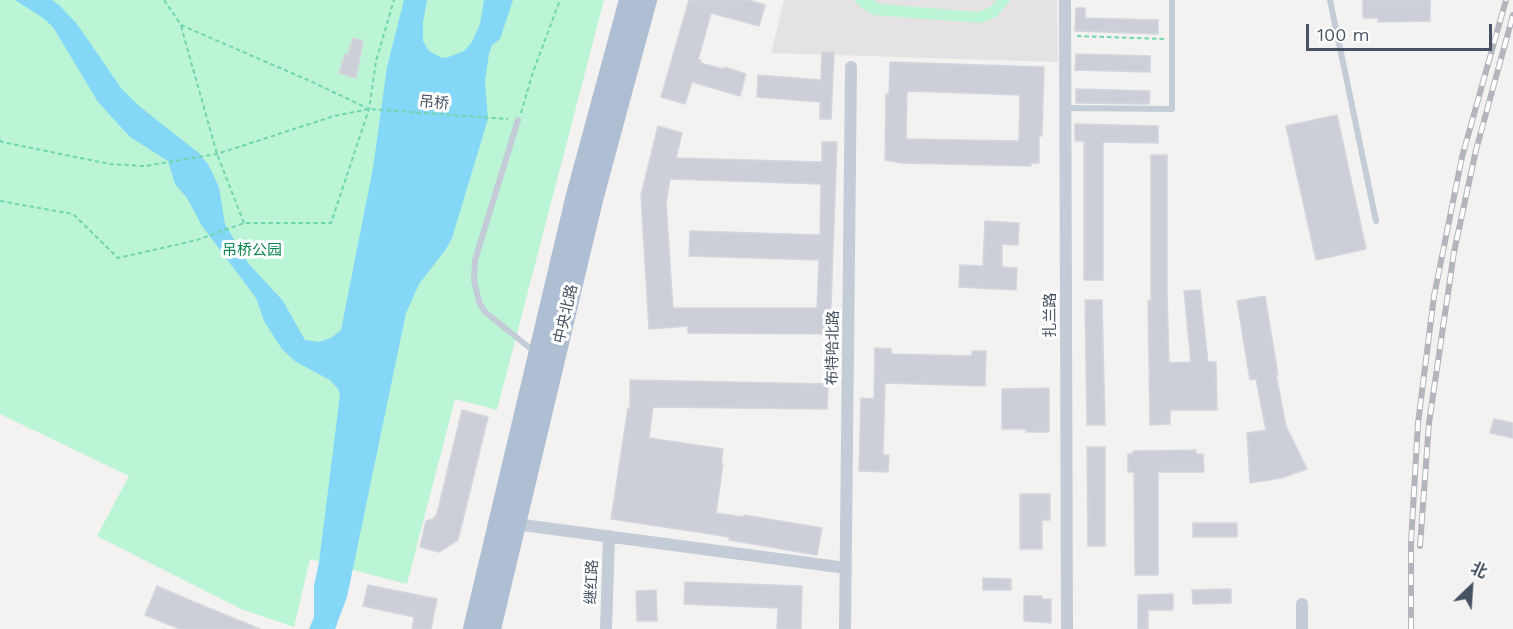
<!DOCTYPE html>
<meta charset="utf-8">
<style>
body{margin:0}
#map{position:relative;width:1513px;height:629px;overflow:hidden;background:#f4f1f1;font-family:"Work Sans","Noto Sans SC",sans-serif}
canvas{display:block}
.north{position:absolute;left:1441px;top:557px;width:60px;height:60px;-webkit-text-stroke:4px #fff;paint-order:stroke;rotate:25deg;font-size:16px;font-weight:700;line-height:24px;text-align:center;color:#465261}
.north::after{content:'';display:block;margin:auto;width:21px;height:27px;background:#465261;clip-path:polygon(50% 0,100% 100%,50% 72%,0 100%)}
.scale{position:absolute;left:1306px;top:24px;width:186px;height:27px;box-sizing:border-box;border:3px solid #465261;border-top:0;padding-left:8px;font-size:18px;line-height:21px;white-space:nowrap;color:#465261;-webkit-text-stroke:4px #fff;paint-order:stroke}
</style>
<div id="map">
<canvas width="1513" height="629"></canvas>
<div class="north">北</div>
<div class="scale">100 m</div>
</div>
<script>
const context = document.querySelector('canvas').getContext('2d');
context.lineJoin = 'round';
function fillPath(path, color) { context.fillStyle = color; context.fill(path, 'evenodd'); }
const shape = rows => new Path2D(rows.map(r => 'M' + r).join(''));
function trace(path, color, width, dash) { context.strokeStyle = color; context.lineWidth = width; context.lineCap = dash ? 'butt' : 'round'; context.setLineDash(dash || []); context.stroke(path); }
function write(font, color, halo, rows, align = 'center') {
  context.font = font + ' "Work Sans","Noto Sans SC",sans-serif'; context.lineWidth = 6; context.setLineDash([]); context.textBaseline = 'middle'; context.strokeStyle = halo; context.fillStyle = color; for (const [text, x, y, turn = 0] of rows) {
    context.save(); context.translate(x, y); context.rotate((+turn || 0) * Math.PI / 180); context.textAlign = isNaN(turn) ? turn : align; if (halo) context.strokeText(text, 0, 0); context.fillText(text, 0, 0); context.restore();
  }
}
fillPath(shape([
 [784,0,1057,0,1058,62,771,53]
]), '#e5e2e3');
fillPath(shape([
 [0,0,604,0,497,410,455,399,407,584,310,559,294,627,241,609,97,536,129,476,0,414],
 [854,0,873,0,880,4,978,12,990,7,997,0,1011,0,996,17,981,23,874,15,860,7]
]), '#bbf5d6');
fillPath(shape([
 [15,0,52,0,59,5,77,24,121,88,139,106,200,154,208,164,219,187,225,224,248,263,283,301,305,340,319,342,331,338,341,330,373,168,387,67,404,0,427,0,423,22,423,41,429,51,440,57,446,58,464,51,472,42,480,24,484,0,513,0,500,39,492,45,489,54,485,81,488,119,452,238,446,249,419,284,406,313,347,597,335,629,309,629,314,617,314,586,319,562,340,395,338,389,330,380,296,362,282,349,264,321,256,298,202,226,187,198,175,184,168,161,130,137,98,102,53,27,43,18]
]), '#84d7f7');
const building = shape([
 [689,0,748,0,765,5,759,26,711,13,698,60,701,60,700,63,724,69,724,67,746,74,740,96,692,82,685,104,661,97,689,0],
 [1363,0,1430,0,1430,21,1378,22,1378,18,1363,18,1363,0],
 [1076,8,1085,8,1085,18,1158,20,1158,34,1075,31,1076,8],
 [353,38,363,41,356,78,339,73,345,54,348,55,353,38],
 [822,52,834,52,831,119,820,119,820,102,757,97,758,75,821,80,822,52],
 [1076,54,1150,56,1150,72,1075,70,1076,54],
 [890,62,1044,67,1042,136,1039,135,1039,163,1031,163,1031,166,902,163,885,160,886,94,889,94,890,62],
 [907,91,1020,95,1019,141,906,139,907,91],
 [1076,89,1150,91,1149,104,1076,103,1076,89],
 [1337,115,1366,249,1316,260,1286,126,1337,115],
 [1075,124,1158,126,1158,143,1103,142,1103,280,1084,280,1084,141,1075,141,1075,124],
 [658,126,682,133,676,158,822,162,822,142,837,142,830,332,826,334,688,333,688,326,649,329,641,195,658,126],
 [670,179,821,184,820,235,690,231,689,256,819,260,817,308,673,308,666,203,670,179],
 [1151,155,1167,155,1167,293,1169,363,1191,362,1184,291,1200,290,1208,362,1216,362,1217,410,1170,410,1170,424,1150,425,1148,301,1151,301,1151,155],
 [985,221,1019,223,1018,245,1002,244,1002,267,1017,268,1016,290,959,287,960,265,983,266,985,221],
 [1265,296,1278,375,1276,375,1286,426,1307,469,1281,478,1250,483,1247,433,1266,430,1256,379,1250,380,1237,301,1265,296],
 [1085,300,1102,300,1105,425,1087,425,1085,300],
 [875,348,891,349,891,354,972,356,972,351,986,351,985,386,885,383,883,455,889,455,888,472,859,471,861,398,874,399,875,348],
 [630,380,828,384,827,409,653,407,649,438,723,449,721,464,723,464,716,513,744,517,744,515,822,528,817,555,729,540,730,537,611,519,628,408,630,408,630,380],
 [1049,388,1049,432,1026,432,1026,429,1002,429,1002,389,1049,388],
 [462,410,488,417,458,540,439,552,420,547,426,521,433,519,437,514,462,410],
 [1494,419,1513,423,1513,438,1490,433,1494,419],
 [1087,447,1105,447,1105,546,1088,546,1087,447],
 [1196,450,1196,454,1203,454,1204,472,1158,472,1158,575,1135,575,1134,472,1128,472,1128,454,1133,454,1133,451,1196,450],
 [1020,494,1050,494,1050,520,1042,520,1042,549,1020,549,1020,494],
 [1193,523,1237,523,1237,537,1193,537,1193,523],
 [983,578,1011,579,1011,590,983,590,983,578],
 [685,582,802,586,801,629,777,629,778,608,684,604,685,582],
 [368,585,437,599,431,629,412,629,414,617,363,606,368,585],
 [157,586,189,600,260,629,180,629,145,615,157,586],
 [1231,589,1231,603,1193,604,1192,590,1231,589],
 [656,590,657,621,637,621,636,591,656,590],
 [1173,594,1173,610,1148,610,1148,629,1138,629,1138,595,1173,594],
 [1024,596,1042,596,1042,599,1051,599,1051,623,1024,621,1024,596]
]);
fillPath(building, '#cccfd7');
trace(building, '#d4d6dd', 1.5);
trace(shape([
 [164,0,181,25,310,81,367,108],
 [181,26,217,154,244,223],
 [1077,36,1164,39],
 [521,113,533,72,560,0],
 [0,140,2,142,110,164,145,166,217,154,334,116,369,109,508,119],
 [0,201,73,214,118,258,197,240,244,223,331,223,369,109,376,61,394,0]
]), '#6fd7ab', 2, [4.5, 3]);
trace(shape([
 [1330,0,1376,221],
 [1065,108,1172,109,1172,0],
 [518,120,475,260,474,280,479,302,485,312,536,353]
]), '#c3ccd7', 6);
trace(shape([
 [1065,0,1067,629],
 [515,524,846,568],
 [1302,604,1302,629],
 [606,629,609,536],
 [845,629,851,67]
]), '#c3ccd7', 12);
trace(shape([
 [473,629,576,195,629,0],
 [491,629,593,200,647,0]
]), '#aebed3', 20);
const rail = shape([
 [1420,546,1429,423,1454,252,1476,150,1513,15],
 [1411,629,1411,543,1418,423,1434,296,1462,157,1506,0]
]);
trace(rail, '#b2b5bc', 6);
trace(rail, '#fff', 4, [11]);
write('15px', '#465261', '#fff', [
 ["吊桥",434,103,4],
 ["中央北路",566,314,-77],
 ["扎兰路",1051,315,-90],
 ["布特哈北路",833,348,-89],
 ["继红路",592,582,-88]
]);
write('15px', '#0c8753', '#fff', [
 ["吊桥公园",252,251]
]);
</script>
